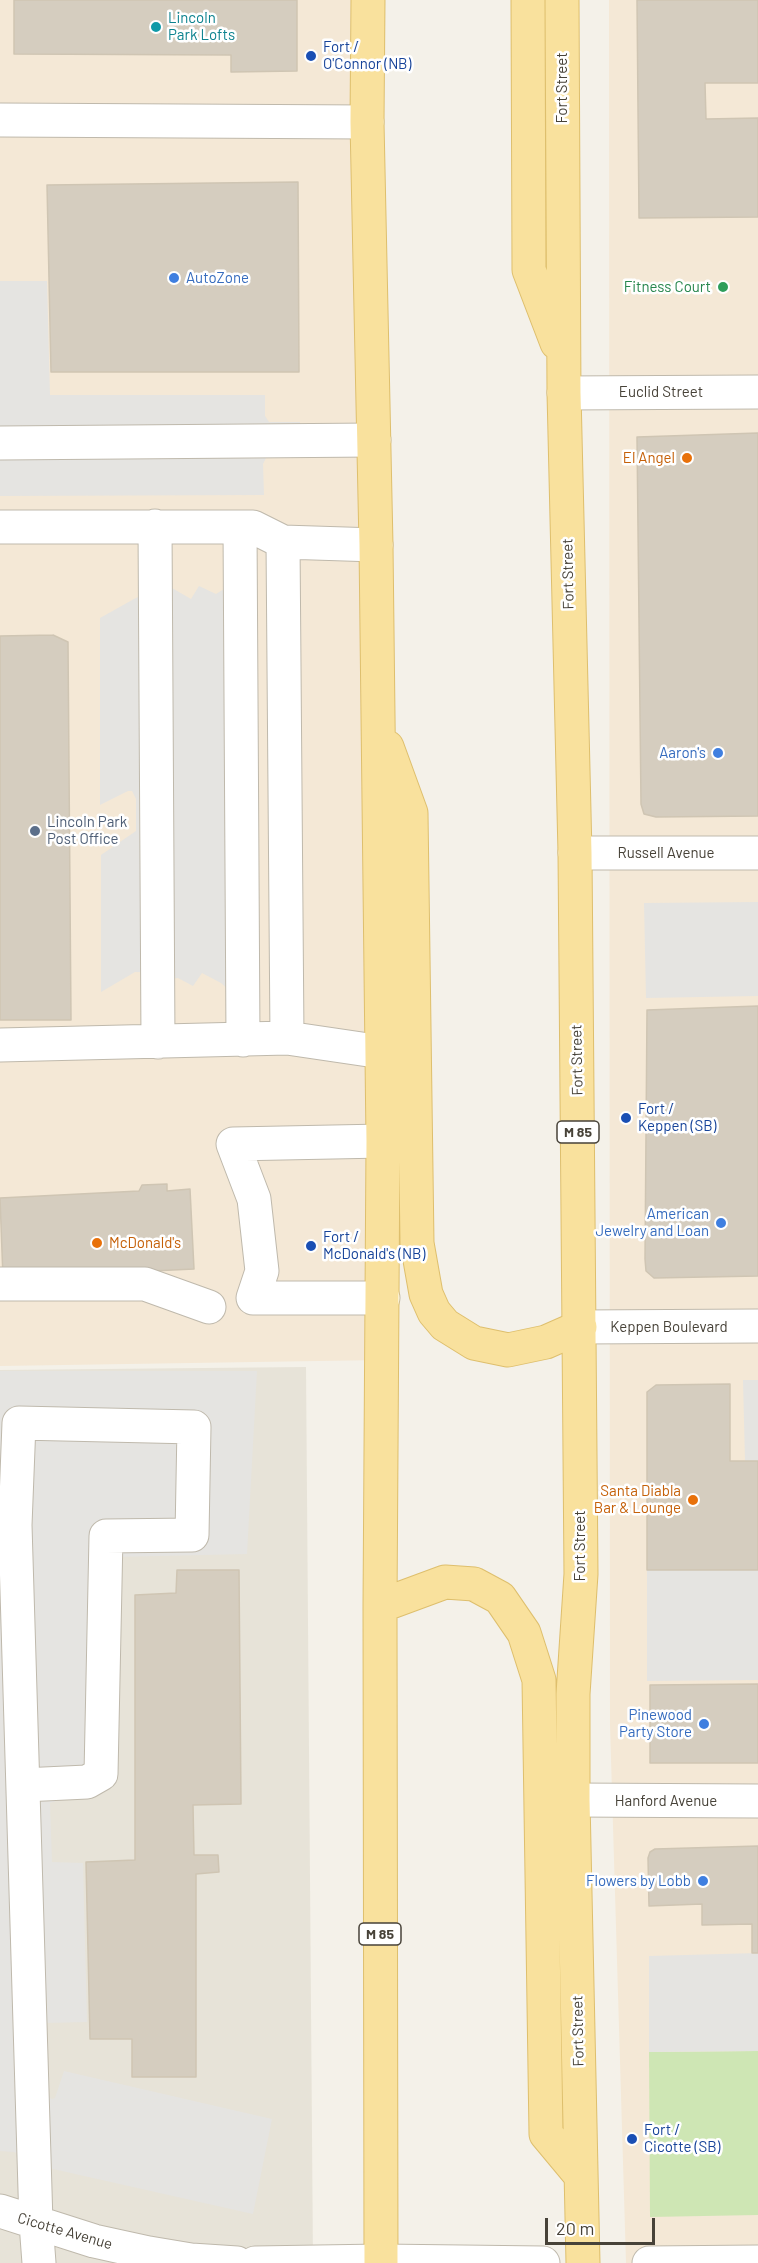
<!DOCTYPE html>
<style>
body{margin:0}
#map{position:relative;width:758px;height:2263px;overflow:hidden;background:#f4f1e9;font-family:Barlow,sans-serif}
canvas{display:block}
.scale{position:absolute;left:545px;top:2218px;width:110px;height:27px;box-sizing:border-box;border:3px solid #474238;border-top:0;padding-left:8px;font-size:18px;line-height:21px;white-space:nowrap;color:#474238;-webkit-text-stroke:4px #fff;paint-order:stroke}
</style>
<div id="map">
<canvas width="758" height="2263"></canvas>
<div class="scale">20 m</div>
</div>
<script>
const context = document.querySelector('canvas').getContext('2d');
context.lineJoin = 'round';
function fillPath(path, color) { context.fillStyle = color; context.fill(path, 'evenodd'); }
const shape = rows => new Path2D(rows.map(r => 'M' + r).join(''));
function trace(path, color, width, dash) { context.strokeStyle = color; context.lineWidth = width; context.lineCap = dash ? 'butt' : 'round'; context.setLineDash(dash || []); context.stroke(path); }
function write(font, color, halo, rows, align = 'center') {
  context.font = font + ' Barlow,sans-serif'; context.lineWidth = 5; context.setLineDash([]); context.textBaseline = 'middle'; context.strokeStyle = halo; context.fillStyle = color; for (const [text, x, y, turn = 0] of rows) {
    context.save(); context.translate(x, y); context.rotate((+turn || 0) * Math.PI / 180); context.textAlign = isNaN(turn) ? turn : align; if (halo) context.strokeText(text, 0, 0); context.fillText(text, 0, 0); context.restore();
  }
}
fillPath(shape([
 [306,1367,313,2263,0,2263,0,1370]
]), '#e7e3d8');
fillPath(shape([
 [0,0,368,0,382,1360,0,1366],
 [609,0,758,0,758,2263,626,2263,610,1725]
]), '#f4e8d6');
fillPath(shape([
 [758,2051,758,2215,650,2217,649,2052]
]), '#cee6b4');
fillPath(shape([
 [0,281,47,281,50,395,265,395,265,416,269,422,300,422,300,455,272,455,266,458,263,464,264,495,0,496],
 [165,584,191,599,199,586,216,594,224,589,228,989,221,983,202,973,193,986,178,978,170,979,169,973,135,972,101,992,101,855,136,831,136,799,132,791,128,791,100,805,100,618,134,599],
 [758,902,758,996,646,998,644,903],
 [0,1371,257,1371,247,1554,115,1557,113,1763,105,1791,76,1794,50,1803,52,1862,83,1863,87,2022,45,2023,48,2094,51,2099,55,2098,64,2071,272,2119,253,2214,53,2169,14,2152,0,2151],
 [743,1380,758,1380,758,1461,745,1461],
 [647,1570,758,1570,758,1680,647,1681],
 [758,1953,758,2051,649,2052,649,1956]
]), '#e5e4e1');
const building = shape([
 [14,0,297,0,297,71,231,72,231,55,14,54,14,0],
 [637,0,758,0,758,83,705,83,706,119,758,118,758,217,639,218,637,0],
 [298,182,299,372,51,372,47,185,298,182],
 [758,433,758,816,656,817,644,814,641,804,637,437,758,433],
 [53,635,68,642,71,1020,0,1020,0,636,53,635],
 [758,1006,758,1276,654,1278,646,1271,645,1259,647,1010,758,1006],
 [167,1184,167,1191,190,1189,194,1269,3,1278,0,1198,139,1191,142,1185,167,1184],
 [730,1384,730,1461,758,1461,758,1570,647,1570,647,1392,656,1385,730,1384],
 [177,1570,239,1570,241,1804,193,1805,194,1855,218,1855,219,1872,196,1874,196,2077,132,2077,132,2039,90,2039,86,1862,135,1860,135,1595,176,1593,177,1570],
 [758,1684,758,1763,650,1763,650,1685,758,1684],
 [758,1846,758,1953,752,1953,752,1924,702,1925,702,1904,649,1906,648,1858,650,1852,655,1849,758,1846]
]);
fillPath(building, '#d5cdbf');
trace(building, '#cfc5b3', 1.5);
const minor = shape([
 [0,120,367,122],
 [564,393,758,392],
 [0,443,374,440],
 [155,526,158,1042],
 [0,527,253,527,283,542,376,545],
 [240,527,243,1040],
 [283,542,287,1038],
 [575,853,758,853],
 [0,1045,287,1038,382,1052],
 [0,1284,145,1284,209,1307],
 [383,1298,253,1298,262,1271,254,1199,233,1144,383,1141],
 [580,1327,758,1326],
 [0,1525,15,1525,36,2223,39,2263],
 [15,1525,19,1423,194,1427,192,1535,106,1536,101,1774,87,1782,23,1785],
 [573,1800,758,1801],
 [0,2211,94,2241,149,2253,191,2260,237,2263],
 [255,2263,381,2261,543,2263],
 [649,2263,758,2262]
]);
const major = shape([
 [368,0,367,122,376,545,383,1141,380,1606,381,2263],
 [528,0,529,270,557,343],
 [562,0,564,393,575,853,581,1574,573,1694,573,1800,583,2263],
 [387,747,411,813,417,1243,426,1294,434,1312,445,1325,474,1343,508,1350,546,1342,580,1327],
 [380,1606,445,1582,474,1584,500,1598,524,1633,539,1680,546,2134,581,2176]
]);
trace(minor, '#bfb9ac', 35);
trace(major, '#debf6d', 35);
trace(minor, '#fff', 33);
trace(major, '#f9e19d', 33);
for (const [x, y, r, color] of [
 [156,27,6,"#0f9aa8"],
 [311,56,6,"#1a4fb4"],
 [174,278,6,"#3f7fe0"],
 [723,287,6,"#2e9e5b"],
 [687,458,6,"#e8710a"],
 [718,753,6,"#3f7fe0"],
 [35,831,6,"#5c6f8a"],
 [626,1118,6,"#1a4fb4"],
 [721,1223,6,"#3f7fe0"],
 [97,1243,6,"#e8710a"],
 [311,1246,6,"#1a4fb4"],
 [693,1500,6,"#e8710a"],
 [704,1724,6,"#3f7fe0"],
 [703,1881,6,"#3f7fe0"],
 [632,2139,6,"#1a4fb4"]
]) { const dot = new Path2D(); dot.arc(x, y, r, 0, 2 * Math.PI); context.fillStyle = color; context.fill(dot); trace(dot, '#fff', 2); }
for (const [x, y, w] of [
 [578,1132,42],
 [380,1934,42]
]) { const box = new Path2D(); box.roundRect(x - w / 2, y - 11, w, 22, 4.5); context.fillStyle = '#fff'; context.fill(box); trace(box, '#474238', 1.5); }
write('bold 14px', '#474238', null, [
 ["M 85",578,1132],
 ["M 85",380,1934]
]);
write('15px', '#0d838f', '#fff', [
 ["Lincoln",168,18],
 ["Park Lofts",168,35]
], 'left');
write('15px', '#164399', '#fff', [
 ["Fort /",323,47],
 ["O'Connor (NB)",323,64],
 ["Fort /",638,1109],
 ["Keppen (SB)",638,1126],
 ["Fort /",323,1237],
 ["McDonald's (NB)",323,1254],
 ["Fort /",644,2130],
 ["Cicotte (SB)",644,2147]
], 'left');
write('15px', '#474238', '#fff', [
 ["Fort Street",562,88,-90],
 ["Euclid Street",661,392],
 ["Fort Street",568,574,-91],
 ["Russell Avenue",666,853],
 ["Fort Street",577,1060,-91],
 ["Keppen Boulevard",669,1327],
 ["Fort Street",580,1546,-90],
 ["Hanford Avenue",666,1801],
 ["Fort Street",578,2031,-91],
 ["Cicotte Avenue",65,2231,16]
]);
write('15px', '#366cbe', '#fff', [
 ["AutoZone",186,278,"left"],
 ["Aaron's",706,753],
 ["American",709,1214],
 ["Jewelry and Loan",709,1231],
 ["Pinewood",692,1715],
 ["Party Store",692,1732],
 ["Flowers by Lobb",691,1881]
], 'right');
write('15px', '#27864d', '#fff', [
 ["Fitness Court",711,287]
], 'right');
write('15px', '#c56008', '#fff', [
 ["El Angel",675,458],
 ["McDonald's",109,1243,"left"],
 ["Santa Diabla",681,1491],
 ["Bar & Lounge",681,1508]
], 'right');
write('15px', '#4e5e75', '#fff', [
 ["Lincoln Park",47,822],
 ["Post Office",47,839]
], 'left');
</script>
